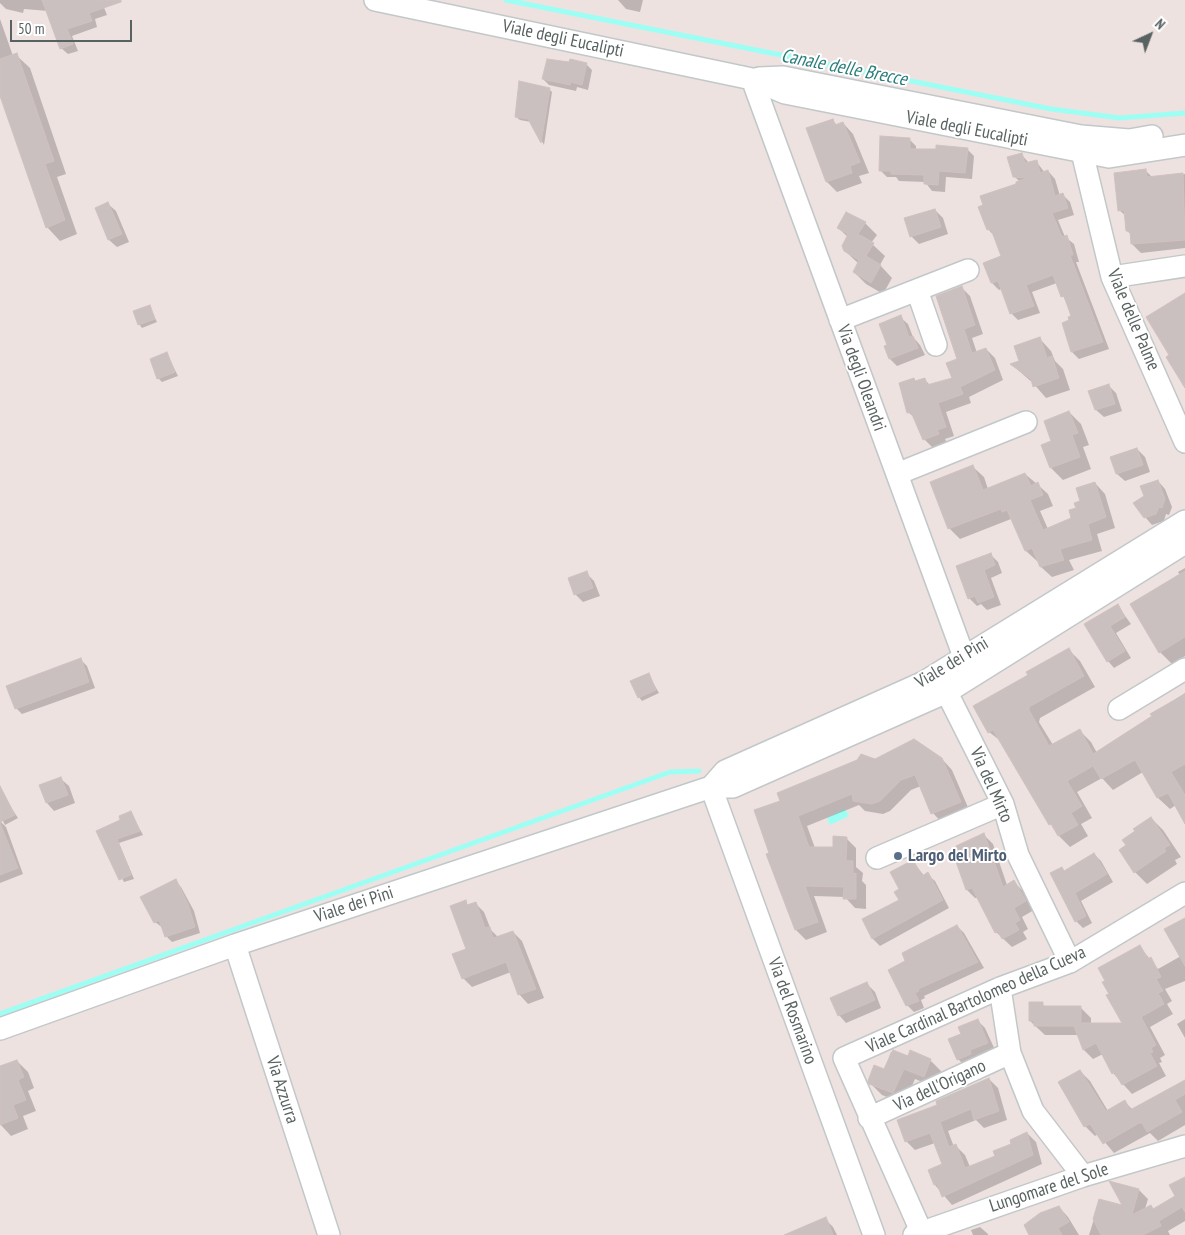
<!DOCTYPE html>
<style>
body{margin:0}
#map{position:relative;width:1185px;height:1235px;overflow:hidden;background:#ede2e0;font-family:"PT Sans Narrow",sans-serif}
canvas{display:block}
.north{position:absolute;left:1125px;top:10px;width:50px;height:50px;-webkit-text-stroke:4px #fff;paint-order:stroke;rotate:43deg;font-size:14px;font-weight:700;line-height:20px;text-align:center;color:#596262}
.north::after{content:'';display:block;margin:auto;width:18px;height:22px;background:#596262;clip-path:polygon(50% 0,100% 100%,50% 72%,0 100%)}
.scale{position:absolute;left:10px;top:20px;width:122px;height:22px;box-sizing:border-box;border:2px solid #596262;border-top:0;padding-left:6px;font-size:15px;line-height:18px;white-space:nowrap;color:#596262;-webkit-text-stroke:4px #fff;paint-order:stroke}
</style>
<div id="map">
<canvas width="1185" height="1235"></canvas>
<div class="north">N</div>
<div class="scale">50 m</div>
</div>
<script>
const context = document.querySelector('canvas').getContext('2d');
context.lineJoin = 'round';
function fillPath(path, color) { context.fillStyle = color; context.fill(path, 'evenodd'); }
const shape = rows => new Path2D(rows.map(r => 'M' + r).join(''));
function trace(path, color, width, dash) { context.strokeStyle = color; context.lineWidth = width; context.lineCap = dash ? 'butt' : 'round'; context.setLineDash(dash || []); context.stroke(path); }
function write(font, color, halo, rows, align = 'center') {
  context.font = font + ' "PT Sans Narrow",sans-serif'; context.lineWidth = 4; context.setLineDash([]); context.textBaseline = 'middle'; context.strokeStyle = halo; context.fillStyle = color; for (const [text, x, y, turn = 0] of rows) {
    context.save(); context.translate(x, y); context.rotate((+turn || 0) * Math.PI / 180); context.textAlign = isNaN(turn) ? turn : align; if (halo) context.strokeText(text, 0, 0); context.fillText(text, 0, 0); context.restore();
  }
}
fillPath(shape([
 [845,809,849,816,830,825,827,818]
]), '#9dfff4');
fillPath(shape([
 [0,0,101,0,107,15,95,19,97,27,72,36,78,51,68,54,61,48,48,11,24,9,23,13,6,9,0,3],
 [618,0,643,0,640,12,626,9],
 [0,19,13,56,16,55,30,68,66,174,57,177,77,234,60,241,47,227,0,92],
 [586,64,592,70,588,90,577,87,576,91,549,85,543,79],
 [549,89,552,92,544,145,531,122,520,120,516,117],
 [832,120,837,125,843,123,853,134,869,173,859,176,862,183,837,192,827,182,808,129],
 [909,139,916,146,916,150,967,149,974,156,972,179,946,177,945,192,932,191,925,182,899,181,896,177,887,177,880,170],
 [1021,154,1029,163,1036,161,1045,173,1048,171,1055,179,1060,196,1063,195,1070,202,1074,215,1058,220,1065,237,1074,244,1079,262,1076,262,1109,349,1079,359,1072,352,1063,324,1071,321,1073,317,1057,283,1032,292,1040,313,1018,320,1011,313,1002,289,999,290,992,283,1002,257,995,237,988,229,1020,182,1014,176],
 [1145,170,1153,178,1185,174,1185,248,1141,253,1132,244,1132,235,1127,231,1126,216,1119,210],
 [108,204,116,211,129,242,117,247,109,240,96,208],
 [935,210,943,218,948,234,919,244,911,236],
 [865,223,877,235,871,243,885,256,880,265,892,278,883,294,866,284,854,272,859,264,845,251,848,237,838,228],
 [961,287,970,296,983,334,972,338,977,353,986,349,995,358,1003,380,969,397,971,403,946,412,954,436,945,439,947,443,933,448,924,439,916,419,908,412,914,379,916,382,924,379,931,386,953,379,959,359],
 [149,306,157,322,142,328,139,324],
 [900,317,908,324,913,337,920,345,925,355,897,366,890,359,885,347,889,346],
 [1040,339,1051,351,1055,361,1063,369,1070,390,1046,398,1033,383,1012,365,1021,362],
 [167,354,178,376,162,382,158,378],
 [1109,386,1116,393,1122,411,1104,417,1096,410],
 [1069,412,1081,424,1089,445,1083,447,1091,469,1063,480,1051,468,1042,446,1053,442],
 [1137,449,1145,457,1150,472,1125,481,1117,474,1112,458],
 [973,467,984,477,988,489,1025,474,1037,484,1048,494,1053,506,1040,511,1048,529,1073,519,1081,502,1095,483,1105,494,1115,528,1097,534,1102,551,1069,560,1074,570,1052,577,1041,567,1039,560,1037,561,1026,551,1011,519,960,539,949,528],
 [1158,481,1165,489,1172,507,1169,515,1166,514,1164,521,1152,525,1145,517,1145,497],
 [990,554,998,562,1002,573,991,578,1001,605,987,610,981,604,977,606,969,598],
 [1185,568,1185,656,1172,664,1160,652,1180,575,1178,572],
 [586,573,594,581,600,596,583,602,575,594],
 [1117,605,1131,624,1116,633,1131,658,1114,668,1108,661,1085,624],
 [1069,650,1080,661,1095,687,1040,718,1039,722,1053,745,1080,731,1091,742,1097,753,1154,717,1152,714,1185,693,1185,821,1176,805,1170,809,1158,798,1143,772,1113,790,1102,778,1077,792,1092,818,1081,824,1088,836,1070,847,1059,836,1002,742,989,732,1030,676],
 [80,659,87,666,95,688,22,714,16,708],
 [648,674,659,693,642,701,639,697],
 [942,759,952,770,970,812,943,824,933,813,921,786,911,790,890,811,883,814,865,811,859,805,807,826,815,848,834,849,846,838,856,848,856,867,863,873,862,881,866,885,866,909,855,908,845,897,814,896,827,932,806,940,796,930,770,853,782,802,875,760],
 [61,779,69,786,75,803,54,811,47,803,41,786],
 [8,803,18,818,5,825,0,815,0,807],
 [131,813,143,835,119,843,134,879,124,882,98,831,122,820],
 [1151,818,1163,830,1181,857,1175,860,1177,864,1147,884,1135,872,1127,846],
 [0,821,6,827,23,874,0,883],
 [984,835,993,844,1007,885,1014,882,1023,891,1034,910,1022,917,1028,929,1023,932,1027,939,1012,947,996,932,978,898,975,898,967,890,960,855],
 [1094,854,1101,861,1113,882,1081,901,1092,923,1083,928,1076,921,1065,872],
 [913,861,924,876,927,874,935,881,949,908,880,946,873,939,863,919,901,901,901,890],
 [175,881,181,887,194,911,200,933,172,942,166,936,163,928,155,922,142,897],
 [465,902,469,906,475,903,484,912,491,930,498,937,513,932,522,941,544,998,528,1004,519,994,511,972,472,987,463,978,468,949],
 [1185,919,1185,981,1165,989,1172,1001,1167,1004,1173,1014,1150,1027,1165,1055,1160,1058,1162,1062,1159,1063,1166,1076,1132,1094,1113,1073,1103,1054,1093,1059,1084,1050,1079,1035,1045,1035,1030,1021,1042,1004,1046,1007,1081,1008,1091,1018,1091,1024,1124,1024,1140,947,1158,969,1181,956],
 [957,926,964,933,984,968,924,996,925,998,921,1000,924,1008,914,1012,907,1005],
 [867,984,875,992,881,1008,846,1023,839,1015],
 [1185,1019,1185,1038,1177,1024],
 [977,1020,985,1028,995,1050,966,1067,958,1059,962,1034],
 [891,1052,930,1060,941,1071,935,1087,915,1079,904,1104,882,1095,870,1083,884,1070],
 [17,1061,28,1072,34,1088,28,1091,36,1111,23,1116,28,1129,11,1136,0,1124,0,1067],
 [1080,1071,1090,1081,1108,1111,1124,1101,1133,1110,1185,1082,1185,1125,1158,1141,1150,1133,1114,1153,1098,1134,1095,1136,1085,1126],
 [989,1079,998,1088,1007,1120,984,1128,976,1120,948,1131,954,1147,956,1146,965,1155,970,1167,997,1157,1027,1133,1036,1142,1042,1164,952,1205,935,1185,930,1171,944,1165,935,1143,915,1150,906,1141,939,1106],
 [1185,1179,1185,1221,1168,1231,1170,1235,1089,1235,1100,1200,1124,1207,1139,1190,1148,1199,1145,1209,1151,1206,1154,1210,1177,1196],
 [1059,1207,1068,1217,1079,1235,1031,1235],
 [825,1219,833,1227,837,1235,804,1235],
 [980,1227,988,1234,988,1235,973,1235,971,1230]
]), '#0003');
trace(shape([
 [506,0,1051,109,1120,118,1185,113],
 [0,1014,670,772,699,771]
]), '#9dfff4', 5);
const building = shape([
 [42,0,121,0,121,2,89,13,92,21,67,29,73,44,60,49,42,0],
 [17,53,54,161,45,164,65,220,46,228,0,96,0,59,17,53],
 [547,59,569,62,570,59,587,63,582,85,571,82,570,85,542,79,547,59],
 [519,81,550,88,541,143,528,119,515,117,519,81],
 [833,119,835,125,843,122,860,162,850,166,852,173,826,182,806,128,833,119],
 [880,136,910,138,910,149,936,149,936,145,968,148,965,173,939,171,938,185,924,184,924,175,891,174,891,171,879,171,880,136],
 [1022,153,1025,163,1037,160,1040,173,1048,170,1055,196,1063,193,1068,208,1052,213,1062,237,1067,235,1073,255,1070,255,1103,342,1071,352,1062,323,1069,320,1068,317,1071,316,1064,296,1061,297,1053,275,1026,285,1034,306,1010,314,998,281,991,283,983,263,1001,256,991,229,987,230,978,207,983,205,980,196,1016,184,1016,182,1028,178,1013,177,1007,157,1022,153],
 [1146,169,1147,177,1183,173,1185,240,1131,244,1130,231,1126,231,1124,210,1118,211,1114,173,1146,169],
 [108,202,122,234,108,240,95,208,108,202],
 [935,209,941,227,910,237,904,218,935,209],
 [846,212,866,222,858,234,874,243,866,256,881,265,871,283,853,272,859,260,844,251,842,246,848,234,837,228,846,212],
 [962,286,975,325,964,329,972,353,986,348,995,370,960,387,963,394,938,403,946,427,937,430,939,434,923,440,911,412,907,413,899,383,914,378,915,381,925,378,927,385,952,378,946,363,957,359,936,296,962,286],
 [1185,293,1185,388,1166,357,1169,355,1146,317,1185,293],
 [150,305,155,319,138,325,133,311,150,305],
 [901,315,909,337,913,336,918,348,889,359,884,346,887,345,879,324,901,315],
 [1040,337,1047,358,1052,356,1059,378,1033,387,1031,379,1010,364,1019,361,1014,346,1040,337],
 [167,352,175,372,157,379,150,359,167,352],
 [1109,384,1115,404,1095,410,1088,391,1109,384],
 [1069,411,1078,433,1072,435,1080,457,1050,468,1041,445,1051,441,1044,421,1069,411],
 [1137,448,1143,465,1116,474,1110,457,1137,448],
 [973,465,983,490,1025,473,1031,486,1038,482,1043,495,1030,500,1043,530,1071,518,1069,510,1076,508,1074,503,1080,501,1076,488,1095,482,1106,517,1088,524,1092,540,1060,549,1064,560,1040,567,1032,548,1025,551,1007,510,1002,512,1001,509,948,529,930,482,973,465],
 [1158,480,1165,499,1162,508,1159,507,1156,514,1144,518,1133,503,1144,496,1140,486,1158,480],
 [991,553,995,565,984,570,994,597,978,603,975,596,968,599,956,566,991,553],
 [587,571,593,588,574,595,568,578,587,571],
 [1185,571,1185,637,1159,653,1130,604,1185,571],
 [1118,604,1125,617,1110,626,1125,651,1107,662,1084,624,1118,604],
 [1069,648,1084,676,1029,707,1029,710,1049,746,1080,729,1093,754,1152,716,1150,714,1185,694,1185,764,1171,772,1185,795,1185,824,1168,793,1157,798,1135,760,1101,779,1093,766,1067,781,1082,806,1071,813,1078,825,1058,836,1051,824,1049,825,993,730,988,733,973,706,1028,675,1026,672,1069,648],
 [81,658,89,682,15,709,6,686,81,658],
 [649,673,656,690,638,698,630,681,649,673],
 [914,739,942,758,961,802,931,814,915,775,901,780,880,801,872,804,853,801,852,794,798,816,809,847,833,847,833,836,847,837,846,861,853,861,853,874,856,873,856,899,843,899,844,887,805,886,818,922,795,930,766,854,769,853,754,810,780,801,777,793,857,760,861,754,875,759,914,739],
 [61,777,68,795,46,803,39,785,61,777],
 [0,786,15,815,0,822,0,786],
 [131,811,140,831,117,839,131,875,119,880,96,831,120,820,119,816,131,811],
 [1151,817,1170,845,1164,848,1166,851,1134,873,1119,850,1126,845,1122,840,1135,831,1133,829,1151,817],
 [0,823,18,868,0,875,0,823],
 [984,833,1003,887,1014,880,1026,901,1014,908,1020,920,1015,923,1019,930,1002,939,998,931,995,933,972,888,966,890,954,856,959,855,956,846,984,833],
 [1094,853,1107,874,1075,893,1086,916,1075,922,1050,873,1062,867,1064,871,1094,853],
 [913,860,922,876,928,872,943,900,872,939,862,919,899,900,894,892,899,889,890,872,913,860],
 [176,879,188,904,195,927,165,937,159,920,154,923,140,897,176,879],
 [466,900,467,905,476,902,485,928,490,927,493,938,513,931,536,989,518,995,506,962,462,979,452,954,466,949,450,906,466,900],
 [1185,918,1185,966,1164,929,1185,918],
 [957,925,978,962,918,989,919,991,915,993,919,1001,906,1006,888,970,905,961,902,953,957,925],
 [1140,945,1148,959,1151,957,1161,977,1156,979,1163,991,1158,993,1164,1004,1141,1017,1156,1045,1151,1048,1153,1052,1150,1053,1157,1066,1122,1085,1114,1072,1112,1074,1096,1043,1083,1050,1074,1026,1034,1026,1034,1021,1029,1021,1029,1002,1043,1002,1043,1006,1081,1006,1081,1023,1122,1023,1106,995,1109,994,1102,982,1105,981,1098,968,1140,945],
 [867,982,875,1000,838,1016,830,998,867,982],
 [978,1019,988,1043,970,1050,971,1054,957,1060,948,1039,961,1034,958,1027,978,1019],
 [893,1050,908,1056,910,1050,931,1059,924,1077,904,1069,893,1093,869,1084,868,1081,874,1065,884,1069,893,1050],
 [17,1060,24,1077,18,1080,26,1100,13,1105,18,1118,0,1125,0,1066,17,1060],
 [1080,1070,1106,1111,1125,1100,1130,1110,1185,1080,1185,1094,1175,1100,1182,1112,1147,1132,1142,1123,1139,1123,1103,1144,1090,1124,1084,1127,1058,1082,1080,1070],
 [989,1078,999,1111,974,1120,971,1109,940,1122,949,1147,956,1144,965,1168,995,1156,993,1151,1011,1144,1010,1140,1027,1132,1033,1155,942,1197,937,1184,934,1185,928,1170,942,1164,930,1133,905,1142,897,1120,937,1105,936,1101,989,1078],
 [1185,1177,1185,1212,1182,1207,1159,1221,1161,1226,1143,1235,1101,1235,1093,1219,1099,1199,1122,1205,1109,1181,1139,1189,1132,1215,1151,1205,1153,1209,1175,1196,1169,1185,1185,1177],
 [1059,1206,1069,1222,1058,1228,1062,1235,1029,1235,1024,1225,1040,1213,1059,1206],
 [826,1217,833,1235,784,1235,826,1217]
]);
fillPath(building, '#cac0bf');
trace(building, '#d1c0be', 1);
const minor = shape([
 [375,0,752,79,785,93,1109,157,1185,145],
 [759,78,783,77,1081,136,1129,140,1152,136],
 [752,79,971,676],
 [1081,139,1082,152,1112,277,1185,442],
 [1112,277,1185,266],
 [917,290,936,345],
 [840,320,968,270],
 [897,474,1026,422],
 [940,679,1003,804,1018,855,1070,962],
 [1119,709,1185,669],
 [711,787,725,771,924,682,1185,521],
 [711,787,874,1235],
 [877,858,1003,804],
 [235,945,329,1235],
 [1000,988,1010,1053,1033,1111,1083,1176],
 [0,1029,235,945,711,787,733,787,947,692,1185,543],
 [869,1118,1010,1053],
 [921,1231,844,1058,1000,988,1070,962,1185,893],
 [914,1235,1083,1176,1185,1146]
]);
trace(minor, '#c2c8c9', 24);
trace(minor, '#fff', 21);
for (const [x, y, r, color] of [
 [898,856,5,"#5c6f8a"]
]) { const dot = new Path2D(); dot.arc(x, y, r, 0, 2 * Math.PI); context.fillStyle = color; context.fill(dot); trace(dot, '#fff', 2); }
write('18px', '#596262', '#fff', [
 ["Viale degli Eucalipti",563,39,12],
 ["Viale degli Eucalipti",967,129,11],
 ["Viale delle Palme",1133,320,67],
 ["Via degli Oleandri",861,378,70],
 ["Viale dei Pini",952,663,-31],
 ["Via del Mirto",991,785,66],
 ["Viale dei Pini",354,905,-18],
 ["Viale Cardinal Bartolomeo della Cueva",976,1000,-24],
 ["Via del Rosmarino",792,1011,70],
 ["Via dell'Origano",940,1086,-25],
 ["Via Azzurra",282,1090,72],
 ["Lungomare del Sole",1049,1188,-18]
]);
write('bold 18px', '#4e5e75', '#fff', [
 ["Largo del Mirto",908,856]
], 'left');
write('italic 19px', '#2b7e7b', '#fff', [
 ["Canale delle Brecce",844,68,11]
]);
</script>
